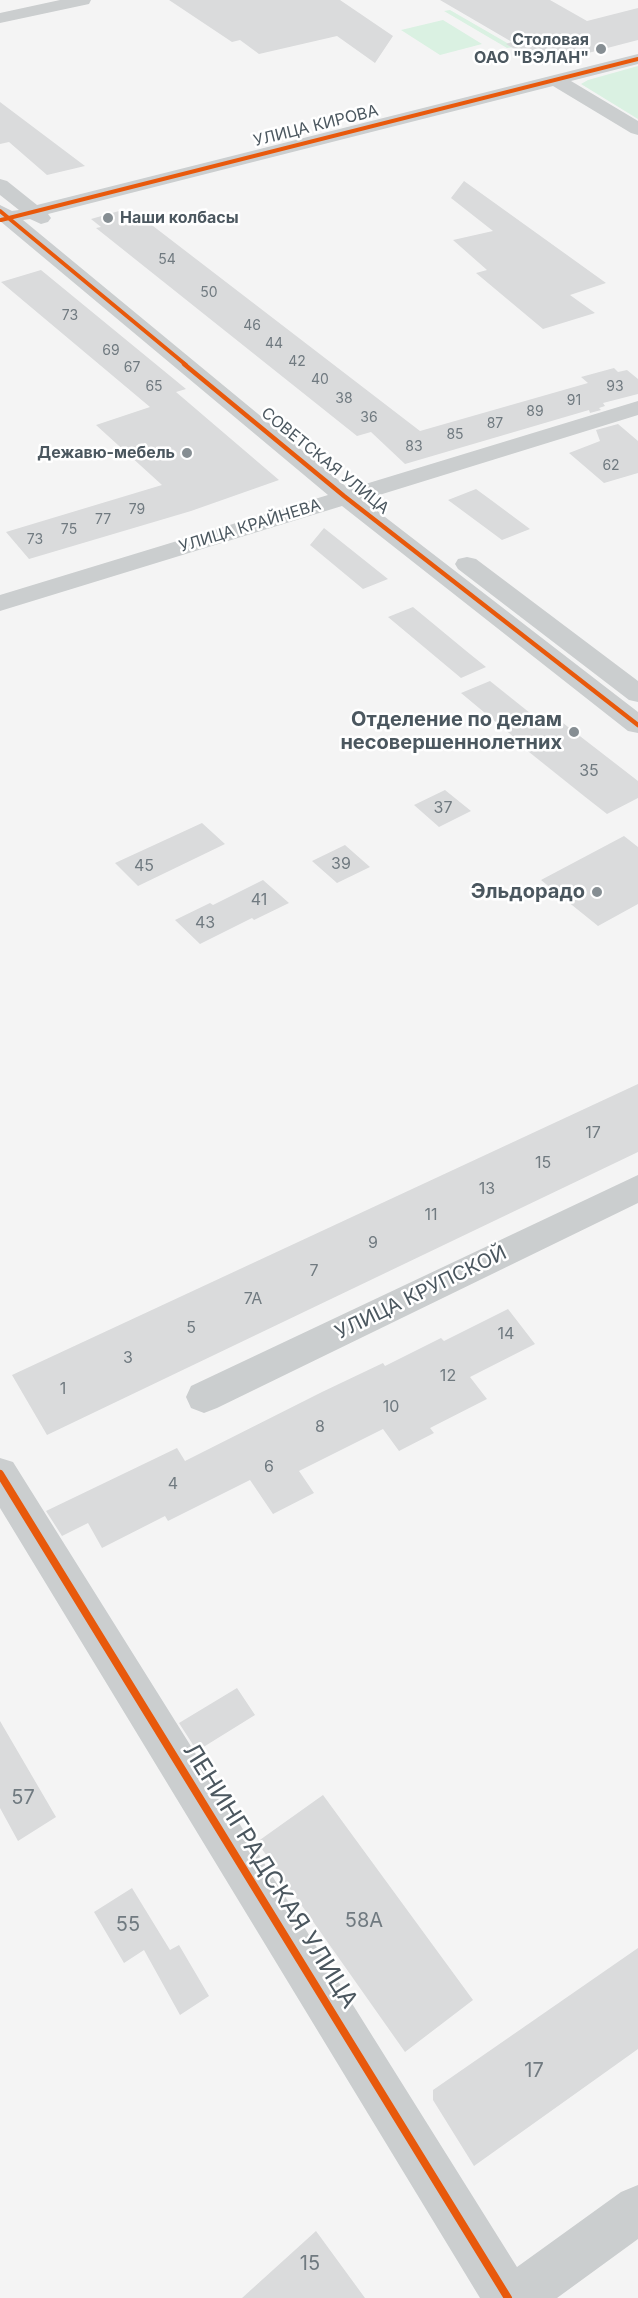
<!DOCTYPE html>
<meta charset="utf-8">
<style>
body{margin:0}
canvas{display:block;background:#f4f4f4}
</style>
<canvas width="638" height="2298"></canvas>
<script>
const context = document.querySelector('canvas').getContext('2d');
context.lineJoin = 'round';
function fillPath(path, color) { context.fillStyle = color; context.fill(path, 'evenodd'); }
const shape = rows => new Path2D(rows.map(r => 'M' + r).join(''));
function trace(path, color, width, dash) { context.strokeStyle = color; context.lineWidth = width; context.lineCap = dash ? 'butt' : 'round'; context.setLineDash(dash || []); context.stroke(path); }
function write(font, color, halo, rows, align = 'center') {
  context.font = font + ' Inter,sans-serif'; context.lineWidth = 5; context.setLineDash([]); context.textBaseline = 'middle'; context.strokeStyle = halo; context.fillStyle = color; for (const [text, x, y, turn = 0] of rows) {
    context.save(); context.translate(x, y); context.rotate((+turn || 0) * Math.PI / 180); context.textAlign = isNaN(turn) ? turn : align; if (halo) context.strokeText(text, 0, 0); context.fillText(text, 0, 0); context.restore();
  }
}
fillPath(shape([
 [450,10,514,47,507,48,444,11],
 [443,20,482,44,440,55,401,30],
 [638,66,638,119,581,84,588,80]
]), '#daf1e2');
fillPath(shape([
 [169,0,340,0,393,36,375,63,337,36,259,54,240,40,232,42],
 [440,0,550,0,587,21,638,8,638,40,542,65,506,44,512,42],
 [0,102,85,166,47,175,9,142,0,144],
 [464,181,606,283,570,295,595,313,543,329,476,273,487,270,453,240,493,231,451,198],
 [119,211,128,219,140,216,420,431,588,383,581,377,614,368,618,372,627,370,638,379,638,394,603,403,605,406,599,408,601,410,590,413,589,410,405,464,371,432,357,436,96,228,101,227,91,219],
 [41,270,186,389,176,392,279,480,191,511,29,559,6,532,162,485,96,425,150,407,1,282],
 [618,424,638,441,638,473,604,483,569,453,600,441,596,430],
 [476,489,491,500,530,529,502,540,448,500],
 [324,528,388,579,363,589,310,545],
 [413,607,465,650,486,667,461,678,388,617],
 [490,681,550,729,563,723,638,781,638,798,607,814,584,796,519,744,521,743,461,693],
 [445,790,471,811,439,827,414,805],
 [202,823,225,844,138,886,115,863],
 [624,836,638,847,638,904,598,926,541,880],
 [345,845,370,867,337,883,312,861],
 [263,880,289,903,254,920,252,918,200,944,175,920,210,903,213,905],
 [638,1084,638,1152,47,1435,12,1375],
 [508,1309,535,1344,470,1377,487,1399,430,1428,434,1433,399,1451,383,1429,299,1471,314,1493,273,1514,250,1480,168,1521,165,1516,102,1548,88,1523,62,1536,46,1511,177,1448,185,1461,322,1392,383,1363,385,1366,441,1338,444,1341],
 [237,1688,255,1715,197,1751,179,1723],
 [0,1721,56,1817,18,1841,0,1808],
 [323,1795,473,2000,405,2052,257,1842],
 [132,1888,170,1950,179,1945,209,1996,180,2015,144,1950,124,1963,94,1912],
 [638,1948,638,2049,474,2166,433,2100,433,2090],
 [316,2231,365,2298,242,2298]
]), '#dadbdc');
fillPath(shape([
 [60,0,91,0,89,4,0,23,0,13,60,0],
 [638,54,638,64,571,81,638,121,638,135,631,133,553,86,48,214,51,218,48,222,41,224,30,219,23,220,349,489,638,401,638,415,363,500,638,712,638,733,628,731,342,506,0,611,0,595,328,495,0,221,0,205,12,211,19,210,0,195,0,179,7,181,37,205,638,54],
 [467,557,476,559,638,681,638,702,629,700,458,569,455,564,458,559,467,557],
 [638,1175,638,1203,217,1408,204,1413,191,1408,186,1397,191,1386,638,1175],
 [0,1458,13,1462,517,2267,621,2192,638,2185,638,2239,557,2298,480,2298,0,1508,0,1458]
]), '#cbcecf');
trace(shape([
 [0,211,186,365],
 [1,220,638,59]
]), '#e8590c', 4);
trace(shape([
 [184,364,344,496,638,725]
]), '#e8590c', 4.5);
trace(shape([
 [0,1474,508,2298]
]), '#e8590c', 8);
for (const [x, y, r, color] of [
 [601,49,6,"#868e93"],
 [108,218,6,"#868e93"],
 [187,453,6,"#868e93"],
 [574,732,6,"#868e93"],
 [597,892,6,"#868e93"]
]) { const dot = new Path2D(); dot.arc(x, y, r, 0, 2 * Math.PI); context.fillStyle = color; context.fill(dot); trace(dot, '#fff', 2); }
write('14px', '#707a80', null, [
 ["54",167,260],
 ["50",209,293],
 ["73",70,316],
 ["46",252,326],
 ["44",274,344],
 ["69",111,351],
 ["42",297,362],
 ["67",132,368],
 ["40",320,380],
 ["65",154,387],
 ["93",615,387],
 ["38",344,399],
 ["91",574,401],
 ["89",535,412],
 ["36",369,418],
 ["87",495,424],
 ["85",455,435],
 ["83",414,447],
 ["62",611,466],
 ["79",137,510],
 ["77",103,520],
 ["75",69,530],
 ["73",35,540]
]);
write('bold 16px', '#4b575f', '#fff', [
 ["Столовая",589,40],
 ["ОАО \"ВЭЛАН\"",589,58],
 ["Наши колбасы",120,218,"left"],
 ["Дежавю-мебель",175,453]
], 'right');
write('16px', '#4b575f', '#fff', [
 ["УЛИЦА КИРОВА",316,126,-14],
 ["СОВЕТСКАЯ УЛИЦА",325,461,39],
 ["УЛИЦА КРАЙНЕВА",250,526,-17]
]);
write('16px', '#707a80', null, [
 ["35",589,771],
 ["37",443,808],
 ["39",341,864],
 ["45",144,866],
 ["41",259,900],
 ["43",205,923],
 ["17",593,1133],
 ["15",543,1163],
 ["13",487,1189],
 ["11",431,1215],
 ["9",373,1243],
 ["7",314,1271],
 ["7А",253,1299],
 ["5",191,1328],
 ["14",506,1334],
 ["3",128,1358],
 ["12",448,1376],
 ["1",63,1389],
 ["10",391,1407],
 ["8",320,1427],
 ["6",269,1467],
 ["4",173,1484]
]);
write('bold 20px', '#4b575f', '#fff', [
 ["Отделение по делам",562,720],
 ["несовершеннолетних",562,743],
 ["Эльдорадо",585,892]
], 'right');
write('20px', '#4b575f', '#fff', [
 ["УЛИЦА КРУПСКОЙ",421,1293,-26]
]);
write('20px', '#707a80', null, [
 ["57",23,1798],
 ["58А",364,1921],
 ["55",128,1925],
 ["17",534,2071],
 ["15",310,2264]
]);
write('24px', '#4b575f', '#fff', [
 ["ЛЕНИНГРАДСКАЯ УЛИЦА",270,1876,58]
]);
</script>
